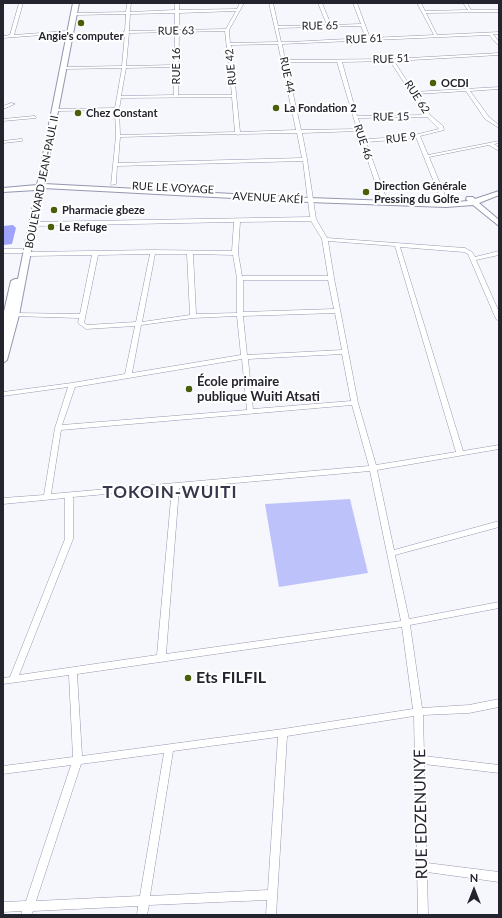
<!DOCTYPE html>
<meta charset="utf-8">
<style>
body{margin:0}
#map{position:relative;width:502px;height:918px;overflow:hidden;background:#f6f7fc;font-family:Lato,sans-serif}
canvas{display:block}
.frame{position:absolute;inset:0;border:4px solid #23242d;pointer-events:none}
.north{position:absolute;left:454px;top:870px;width:40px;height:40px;-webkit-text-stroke:3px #fff;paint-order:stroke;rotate:0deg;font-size:11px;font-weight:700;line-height:16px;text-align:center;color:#23242d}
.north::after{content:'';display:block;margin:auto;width:14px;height:18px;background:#23242d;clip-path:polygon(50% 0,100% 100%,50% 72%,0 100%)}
</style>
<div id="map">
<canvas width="502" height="918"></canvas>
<div class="frame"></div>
<div class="north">N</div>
</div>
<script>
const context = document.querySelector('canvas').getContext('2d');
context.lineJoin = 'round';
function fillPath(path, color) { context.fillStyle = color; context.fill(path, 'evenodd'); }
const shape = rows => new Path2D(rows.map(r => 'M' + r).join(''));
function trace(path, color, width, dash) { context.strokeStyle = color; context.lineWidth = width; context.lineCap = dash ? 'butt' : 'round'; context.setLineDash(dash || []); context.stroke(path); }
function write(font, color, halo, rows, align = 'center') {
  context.font = font + ' Lato,sans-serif'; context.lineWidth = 4; context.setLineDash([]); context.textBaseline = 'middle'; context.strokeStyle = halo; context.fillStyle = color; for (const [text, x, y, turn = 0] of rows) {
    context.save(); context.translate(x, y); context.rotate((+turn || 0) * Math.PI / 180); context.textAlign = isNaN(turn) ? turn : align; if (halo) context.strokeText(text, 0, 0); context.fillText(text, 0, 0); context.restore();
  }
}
fillPath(shape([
 [350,499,368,573,279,587,265,504]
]), '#bdc2fb');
fillPath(shape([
 [13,225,16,228,12,244,3,245,3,226]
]), '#9fa3fb');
const street = shape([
 [19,3,23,3,14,35,67,31,69,32,67,33,3,38,3,36,10,35,19,3],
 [127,3,131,3,130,12,175,10,175,3,179,3,179,10,237,9,240,3,244,3,229,30,230,43,278,42,269,3,273,3,278,26,327,25,318,3,322,3,331,25,361,24,353,3,357,3,370,38,434,35,417,3,421,3,425,11,468,10,463,3,467,3,471,10,499,10,499,12,426,13,437,35,499,32,499,34,493,34,499,42,499,46,489,35,282,44,285,60,391,59,499,53,499,55,394,61,414,92,499,87,499,89,470,91,489,117,499,125,499,128,485,119,466,91,416,94,430,115,443,126,444,130,420,136,428,155,499,141,499,143,494,144,499,148,499,151,489,145,429,157,449,205,448,206,446,207,443,205,416,137,406,139,366,142,388,203,385,205,382,203,358,131,302,133,307,159,316,219,327,238,465,248,472,252,475,257,499,251,499,255,476,260,499,312,499,321,496,319,468,254,464,252,400,247,463,451,499,445,499,449,377,470,394,550,499,521,499,527,395,555,409,619,499,602,499,608,410,625,422,708,469,705,499,699,499,707,469,713,423,715,424,756,499,765,499,773,424,764,427,863,499,872,499,882,427,872,428,915,418,915,414,716,287,736,276,915,266,915,267,900,149,905,147,915,137,915,138,906,33,911,31,915,21,915,22,911,3,912,3,902,26,901,71,765,3,774,3,766,73,757,69,675,3,684,3,678,10,677,65,539,65,498,3,504,3,498,44,495,55,428,68,387,3,396,3,392,72,383,125,374,135,326,86,329,78,323,79,318,13,316,13,314,15,313,80,314,92,255,28,256,25,254,28,252,153,250,232,251,234,222,33,226,30,224,33,222,310,217,303,161,117,166,116,184,111,185,116,136,115,110,57,111,55,110,57,109,115,108,122,68,64,69,62,68,64,67,122,66,125,33,123,32,125,31,126,14,75,15,73,14,75,13,126,12,127,3],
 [236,11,226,29,179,30,179,13,236,11],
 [175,13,175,30,129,31,130,14,175,13],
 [361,26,366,38,290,42,281,42,278,28,361,26],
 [225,31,232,95,178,95,179,32,225,31],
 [175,32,174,65,126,66,129,33,175,32],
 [278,44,296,130,240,132,231,45,278,44],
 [390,61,425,115,357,116,342,62,390,61],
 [286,62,337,62,357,129,301,130,286,62],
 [174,67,174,95,121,96,126,68,174,67],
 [232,97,235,132,120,135,119,109,121,98,232,97],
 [427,117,439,129,406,137,365,139,358,118,427,117],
 [297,133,302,158,118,163,120,137,236,134,238,135,240,134,297,133],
 [311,221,322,239,328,276,242,276,238,253,240,222,311,221],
 [328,241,395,246,456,452,376,465,358,403,334,278,328,241],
 [150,254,136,322,87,325,84,323,98,255,150,254],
 [155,254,187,254,190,315,142,322,155,254],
 [193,254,233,255,237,278,237,313,196,314,193,254],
 [243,280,328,280,334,309,243,312,243,280],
 [335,313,342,350,247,355,243,316,335,313],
 [237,316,241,355,132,373,141,325,193,318,237,316],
 [342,354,351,401,253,409,248,359,342,354],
 [242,359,247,410,62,425,75,387,242,359],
 [352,405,369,466,51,494,61,430,352,405],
 [370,471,401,621,166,654,179,488,370,471],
 [172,488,157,655,19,675,73,539,73,497,172,488],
 [402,627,413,709,283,729,82,756,77,674,402,627],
 [278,737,268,890,150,896,173,751,278,737],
 [164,753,140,896,36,901,81,764,164,753],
 [11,103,15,104,3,109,3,106,11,103],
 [34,116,36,117,36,118,3,121,3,119,34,116],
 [20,139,22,139,22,141,3,143,3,141,20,139],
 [3,249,22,249,25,251,22,253,3,253,3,249]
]);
const secondary = shape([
 [73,3,79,3,44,184,309,198,446,203,468,201,466,199,467,197,473,197,475,199,499,191,499,195,479,203,499,220,499,226,473,205,446,207,309,202,43,188,19,315,7,360,3,363,4,338,3,339,3,316,11,281,15,279,18,279,36,190,3,192,3,188,37,185,73,3]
]);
trace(street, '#9497b0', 1);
trace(secondary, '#9497b0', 2);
fillPath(street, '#fff');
fillPath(secondary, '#fff');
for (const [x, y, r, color] of [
 [81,23,4,"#495f09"],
 [433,83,4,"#495f09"],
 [276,108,4,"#495f09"],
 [78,113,4,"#495f09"],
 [366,192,4,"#495f09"],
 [54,210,4,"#495f09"],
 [51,227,4,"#495f09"],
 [189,389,4,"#495f09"],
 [188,678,4,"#495f09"]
]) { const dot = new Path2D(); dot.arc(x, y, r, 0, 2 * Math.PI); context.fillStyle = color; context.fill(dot); trace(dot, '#fff', 1.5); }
write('11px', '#23242d', '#fff', [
 ["RUE 65",320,26,-1],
 ["RUE 63",176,31,-1],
 ["RUE 61",364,39,-3],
 ["RUE 51",391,59,-2],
 ["RUE 16",176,66,-90],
 ["RUE 42",231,67,-95],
 ["RUE 44",287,75,78],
 ["RUE 62",417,97,57],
 ["RUE 15",391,117,-1],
 ["RUE 9",401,138,-7],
 ["RUE 46",363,142,71],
 ["BOULEVARD JEAN-PAUL II",42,182,-79],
 ["RUE LE VOYAGE",173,188,3],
 ["AVENUE AKÉI",268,198,3]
]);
write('bold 11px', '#23242d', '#fff', [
 ["Angie's computer",81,36,"center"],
 ["OCDI",441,83],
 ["La Fondation 2",284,108],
 ["Chez Constant",86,113],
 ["Direction Générale",374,186],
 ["Pressing du Golfe",374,199],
 ["Pharmacie gbeze",62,210],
 ["Le Refuge",59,227]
], 'left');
write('bold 13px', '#23242d', '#fff', [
 ["École primaire",197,382],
 ["publique Wuiti Atsati",197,397]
], 'left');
write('bold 16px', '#23242d', '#fff', [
 ["Ets FILFIL",196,678]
], 'left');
write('16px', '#23242d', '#fff', [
 ["RUE EDZENUNYE",421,814,-91]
]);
context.letterSpacing = '1px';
write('bold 17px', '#35374c', '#fff', [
 ["TOKOIN-WUITI",170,493]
]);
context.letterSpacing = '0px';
</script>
